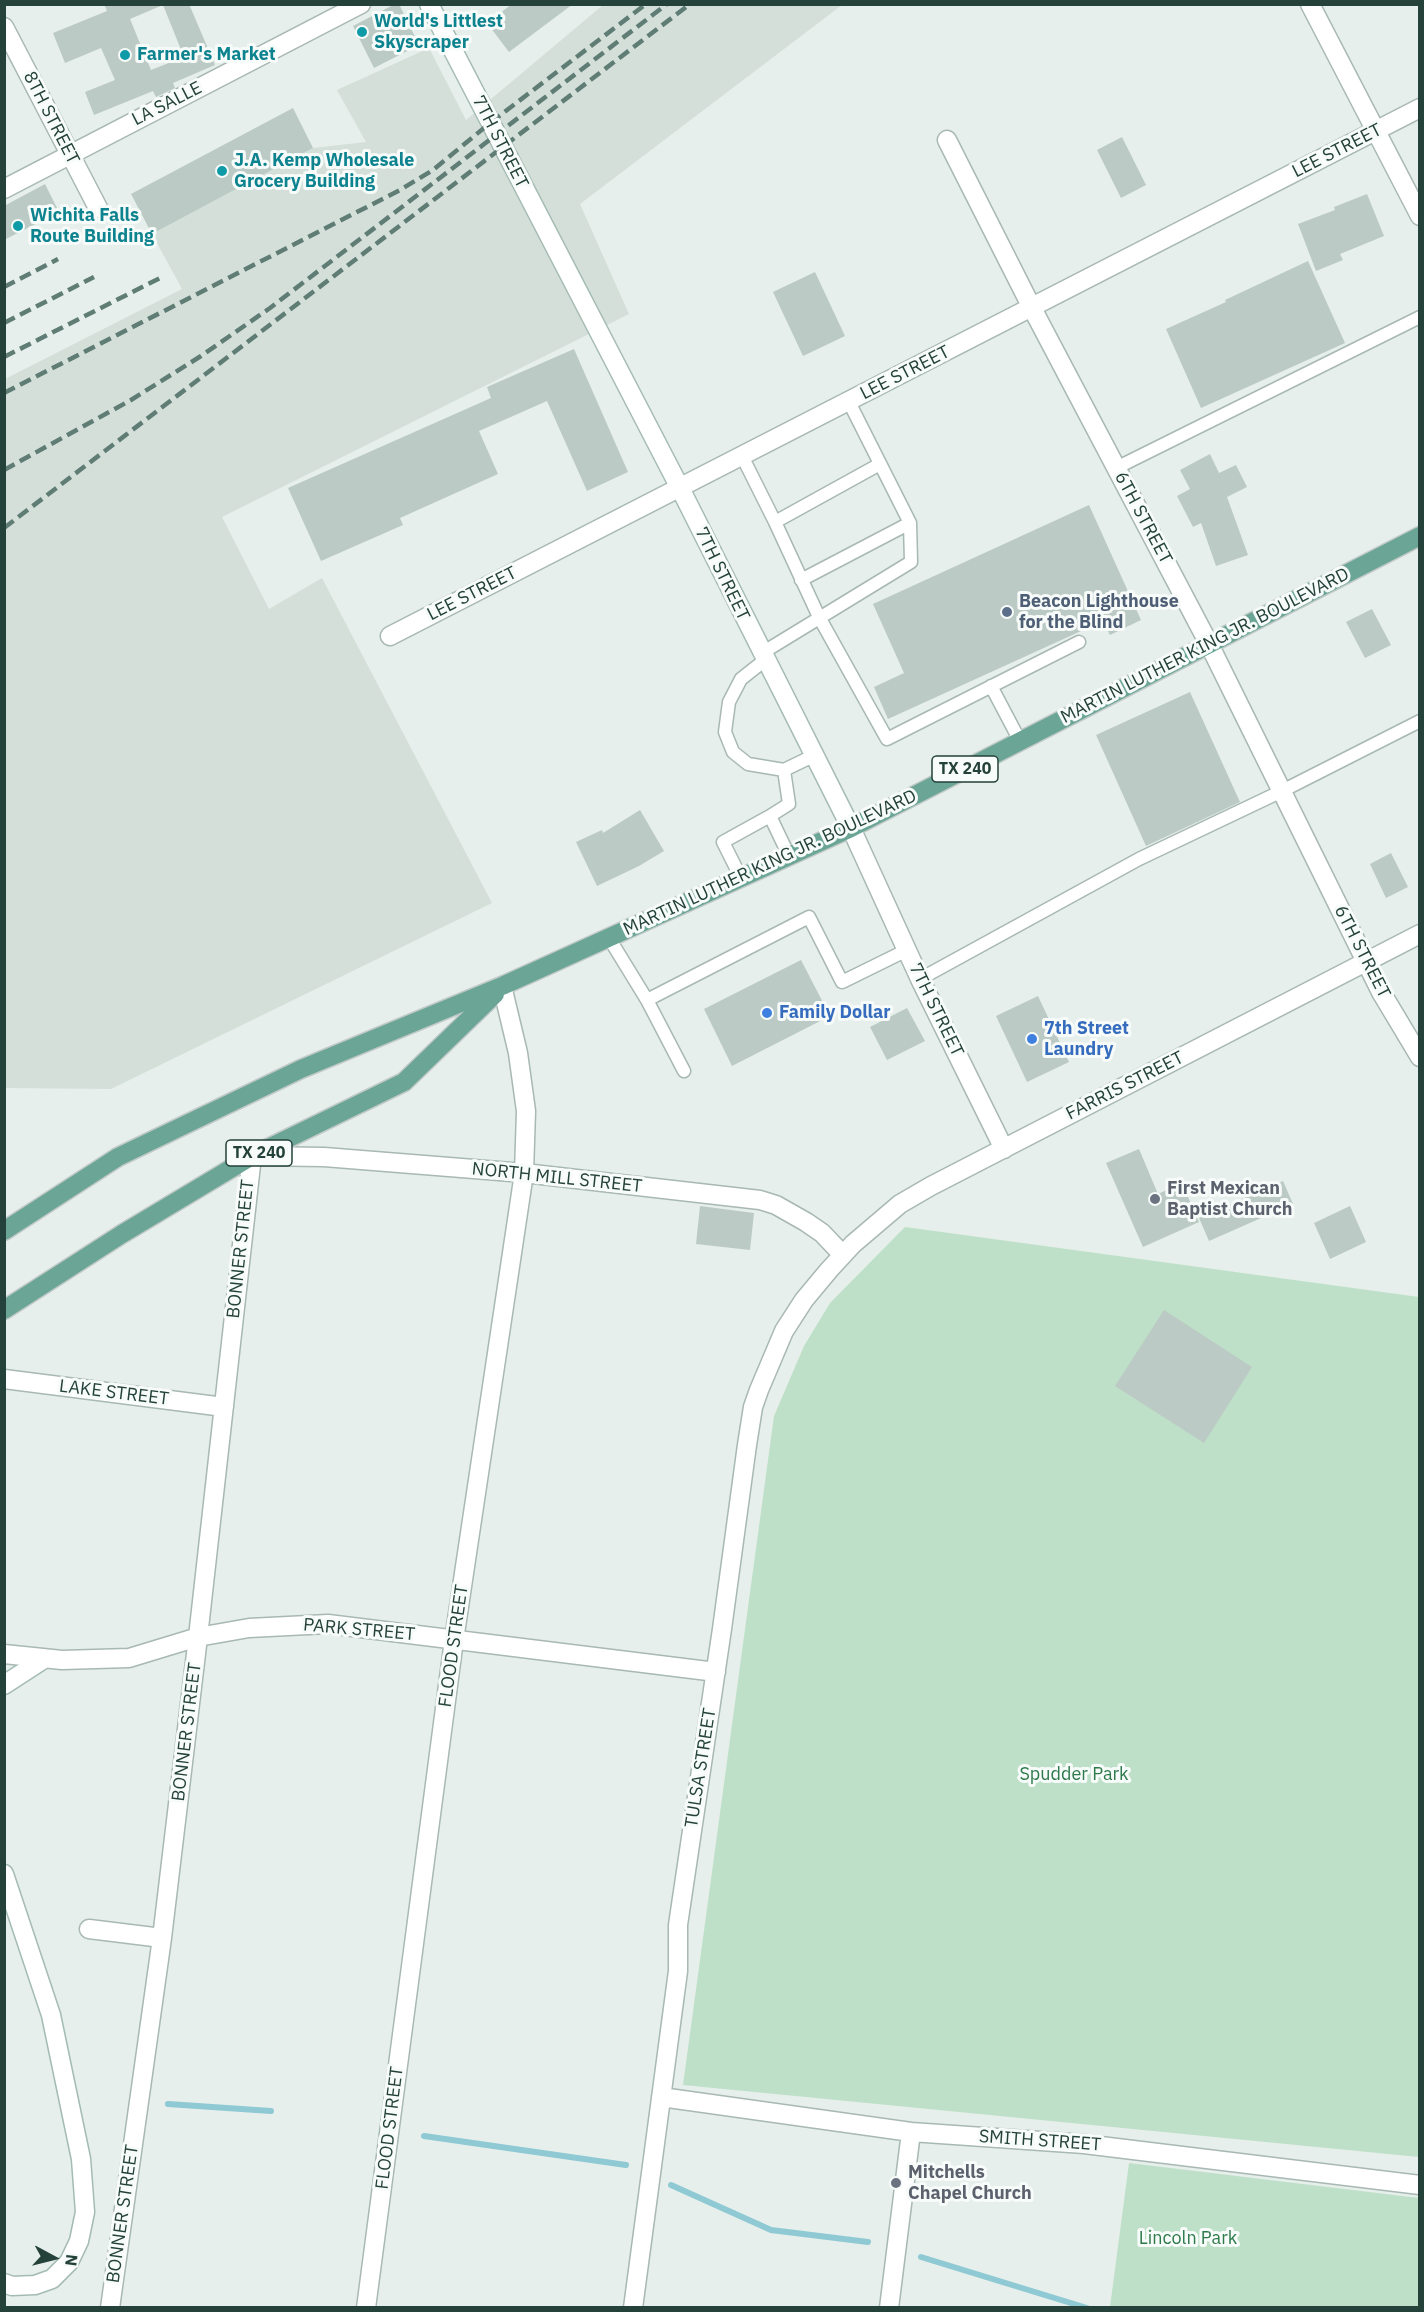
<!DOCTYPE html>
<style>
body{margin:0}
#map{position:relative;width:1424px;height:2312px;overflow:hidden;background:#e6efeb;font-family:"IBM Plex Sans",sans-serif}
canvas{display:block}
.frame{position:absolute;inset:0;border:6px solid #24423a;pointer-events:none}
.north{position:absolute;left:24px;top:2228px;width:60px;height:60px;-webkit-text-stroke:4px #f7fbf9;paint-order:stroke;rotate:97deg;font-size:16px;font-weight:700;line-height:24px;text-align:center;color:#24423a}
.north::after{content:'';display:block;margin:auto;width:21px;height:27px;background:#24423a;clip-path:polygon(50% 0,100% 100%,50% 72%,0 100%)}
</style>
<div id="map">
<canvas width="1424" height="2312"></canvas>
<div class="frame"></div>
<div class="north">N</div>
</div>
<script>
const context = document.querySelector('canvas').getContext('2d');
context.lineJoin = 'round';
function fillPath(path, color) { context.fillStyle = color; context.fill(path, 'evenodd'); }
const shape = rows => new Path2D(rows.map(r => 'M' + r).join(''));
function trace(path, color, width, dash) { context.strokeStyle = color; context.lineWidth = width; context.lineCap = dash ? 'butt' : 'round'; context.setLineDash(dash || []); context.stroke(path); }
function write(font, color, halo, rows, align = 'center') {
  context.font = font + ' "IBM Plex Sans",sans-serif'; context.lineWidth = 6; context.setLineDash([]); context.textBaseline = 'middle'; context.strokeStyle = halo; context.fillStyle = color; for (const [text, x, y, turn = 0] of rows) {
    context.save(); context.translate(x, y); context.rotate((+turn || 0) * Math.PI / 180); context.textAlign = isNaN(turn) ? turn : align; if (halo) context.strokeText(text, 0, 0); context.fillText(text, 0, 0); context.restore();
  }
}
fillPath(shape([
 [603,5,842,5,580,204,629,314,222,517,269,609,322,578,492,903,111,1089,5,1088,5,379,182,289,152,234,313,148,366,142,337,90,429,48,466,120]
]), '#d4dfda');
fillPath(shape([
 [905,1227,1419,1297,1419,2157,683,2085,774,1416,804,1346,830,1303],
 [1129,2163,1419,2198,1419,2307,1110,2307]
]), '#bfe0c8');
trace(shape([
 [168,2104,271,2111],
 [424,2136,626,2165],
 [671,2185,771,2230,868,2242],
 [921,2257,1087,2308]
]), '#8ec9d4', 6);
fillPath(shape([
 [104,4,189,4,215,65,173,83,175,88,156,97,153,91,94,115,85,92,115,80,101,48,65,63,53,33,107,11],
 [163,5,184,57,151,70,130,19],
 [395,4,399,4,419,45,374,68,353,26],
 [512,4,573,4,509,52,487,23],
 [293,108,313,148,152,234,131,194],
 [1122,137,1146,185,1121,198,1097,150],
 [45,184,59,212,4,240,4,206],
 [1367,194,1384,236,1340,254,1343,260,1316,271,1298,224,1335,210,1334,207],
 [1308,261,1345,343,1201,408,1166,329,1226,302,1225,300],
 [815,272,845,336,803,356,773,292],
 [574,349,628,472,587,491,547,401,479,431,498,474,400,518,403,525,321,561,288,488,491,398,487,387],
 [1210,454,1219,473,1236,465,1247,487,1227,497,1248,555,1216,566,1201,523,1193,527,1177,496,1190,489,1180,470],
 [1089,505,1141,620,1110,635,1103,621,888,719,874,687,904,673,873,604],
 [1372,609,1391,645,1365,658,1346,622],
 [1190,692,1240,802,1146,846,1096,735],
 [640,810,664,851,639,866,597,886,576,842,602,830,603,833],
 [1391,853,1408,887,1386,898,1370,864],
 [801,960,830,1016,732,1066,704,1009],
 [1038,996,1069,1062,1027,1082,996,1016],
 [907,1008,925,1041,887,1060,870,1027],
 [1139,1149,1158,1194,1182,1183,1199,1222,1143,1247,1106,1163],
 [1283,1181,1293,1204,1209,1241,1199,1218],
 [700,1206,754,1213,750,1250,696,1244],
 [1350,1206,1366,1242,1330,1259,1314,1223],
 [1164,1310,1252,1367,1204,1443,1115,1386]
]), '#bbcac4');
const lane = shape([
 [742,456,775,522,880,464],
 [1116,468,1420,317],
 [775,522,819,617,887,739,1079,642],
 [801,580,910,523],
 [762,653,911,562,910,523,849,402],
 [765,660,741,679,729,702,725,732,733,752,748,764,784,770],
 [991,686,1020,741],
 [770,816,789,804,784,770,813,756],
 [741,878,723,842,770,816,789,856],
 [609,938,647,1000,809,917,842,982,907,950],
 [920,979,1139,859,1282,791,1420,721],
 [647,1000,684,1071]
]);
const street = shape([
 [1310,4,1420,216],
 [4,27,98,208],
 [947,140,1032,308,1209,644,1381,992,1420,1057],
 [4,189,361,4],
 [390,636,1420,108],
 [851,828,920,979,1004,1149],
 [4,1379,224,1407],
 [4,1654,62,1660,129,1658,198,1637,249,1628,328,1624,716,1672],
 [89,1929,162,1938],
 [661,2097,911,2132,1084,2144,1420,2185],
 [110,2308,162,1938,198,1637,252,1156,324,1157,524,1173,760,1200,776,1205,806,1222,822,1233,843,1255],
 [366,2308,454,1640,524,1173,526,1111,518,1053,502,986],
 [633,2308,678,1971,678,1925,722,1629,747,1445,753,1407,759,1390,784,1331,804,1300,829,1270,853,1244,900,1204,931,1186,1420,934],
 [889,2308,911,2132]
]);
const secondary = shape([
 [429,4,680,488,851,828],
 [4,1685,44,1659],
 [4,1874,51,2015,81,2159,85,2212,79,2241,69,2262,52,2279,35,2285,12,2286,4,2283]
]);
const primary = shape([
 [4,1231,118,1157,301,1069,502,986,851,828,1420,536],
 [4,1310,122,1234,252,1156,404,1082,495,994]
]);
trace(lane, '#a8b8b2', 15);
trace(street, '#a8b8b2', 21);
trace(secondary, '#a4bbb3', 21);
trace(primary, '#c2cac8', 21);
trace(lane, '#fff', 12);
trace(street, '#fff', 18);
trace(secondary, '#fff', 18);
trace(primary, '#6aa596', 18);
trace(shape([
 [4,287,58,259],
 [4,323,94,277],
 [4,357,160,278],
 [4,393,400,190,433,170,490,123,646,4],
 [4,470,131,400,201,356,270,308,667,4],
 [4,528,690,4]
]), '#5f7d75', 4.5, [12, 6]);
for (const [x, y, r, color] of [
 [362,32,6,"#0f9aa8"],
 [125,55,6,"#0f9aa8"],
 [222,171,6,"#0f9aa8"],
 [18,226,6,"#0f9aa8"],
 [1007,612,6,"#5c6f8a"],
 [767,1013,6,"#3f7fe0"],
 [1032,1039,6,"#3f7fe0"],
 [1155,1199,6,"#6b7280"],
 [896,2183,6,"#6b7280"]
]) { const dot = new Path2D(); dot.arc(x, y, r, 0, 2 * Math.PI); context.fillStyle = color; context.fill(dot); trace(dot, '#f7fbf9', 2); }
for (const [x, y, w] of [
 [965,769,66],
 [259,1153,66]
]) { const box = new Path2D(); box.roundRect(x - w / 2, y - 13, w, 26, 4.5); context.fillStyle = '#f7fbf9'; context.fill(box); trace(box, '#24423a', 1.5); }
write('bold 16px', '#24423a', null, [
 ["TX 240",965,769],
 ["TX 240",259,1153]
]);
write('bold 18px', '#0d838f', '#f7fbf9', [
 ["World's Littlest",374,22],
 ["Skyscraper",374,43],
 ["Farmer's Market",137,55],
 ["J.A. Kemp Wholesale",234,161],
 ["Grocery Building",234,182],
 ["Wichita Falls",30,216],
 ["Route Building",30,237]
], 'left');
write('18px', '#24423a', '#f7fbf9', [
 ["LA SALLE",167,104,-27],
 ["8TH STREET",51,118,63],
 ["7TH STREET",500,142,63],
 ["LEE STREET",1337,151,-27],
 ["LEE STREET",905,373,-27],
 ["6TH STREET",1143,518,62],
 ["7TH STREET",722,574,64],
 ["LEE STREET",472,594,-27],
 ["MARTIN LUTHER KING JR. BOULEVARD",1205,646,-27],
 ["MARTIN LUTHER KING JR. BOULEVARD",770,863,-25],
 ["6TH STREET",1362,952,63],
 ["7TH STREET",936,1010,64],
 ["FARRIS STREET",1125,1086,-27],
 ["NORTH MILL STREET",557,1178,6],
 ["BONNER STREET",241,1249,-84],
 ["LAKE STREET",114,1393,7],
 ["PARK STREET",359,1630,5],
 ["FLOOD STREET",454,1646,-82],
 ["BONNER STREET",187,1732,-83],
 ["TULSA STREET",701,1768,-81],
 ["FLOOD STREET",390,2128,-83],
 ["SMITH STREET",1040,2141,4],
 ["BONNER STREET",123,2214,-82]
]);
write('bold 18px', '#4e5e75', '#f7fbf9', [
 ["Beacon Lighthouse",1019,602],
 ["for the Blind",1019,623]
], 'left');
write('bold 18px', '#366cbe', '#f7fbf9', [
 ["Family Dollar",779,1013],
 ["7th Street",1044,1029],
 ["Laundry",1044,1050]
], 'left');
write('bold 18px', '#5b616d', '#f7fbf9', [
 ["First Mexican",1167,1189],
 ["Baptist Church",1167,1210],
 ["Mitchells",908,2173],
 ["Chapel Church",908,2194]
], 'left');
write('18px', '#2d7a4b', '#f7fbf9', [
 ["Spudder Park",1074,1775],
 ["Lincoln Park",1188,2239]
]);
</script>
